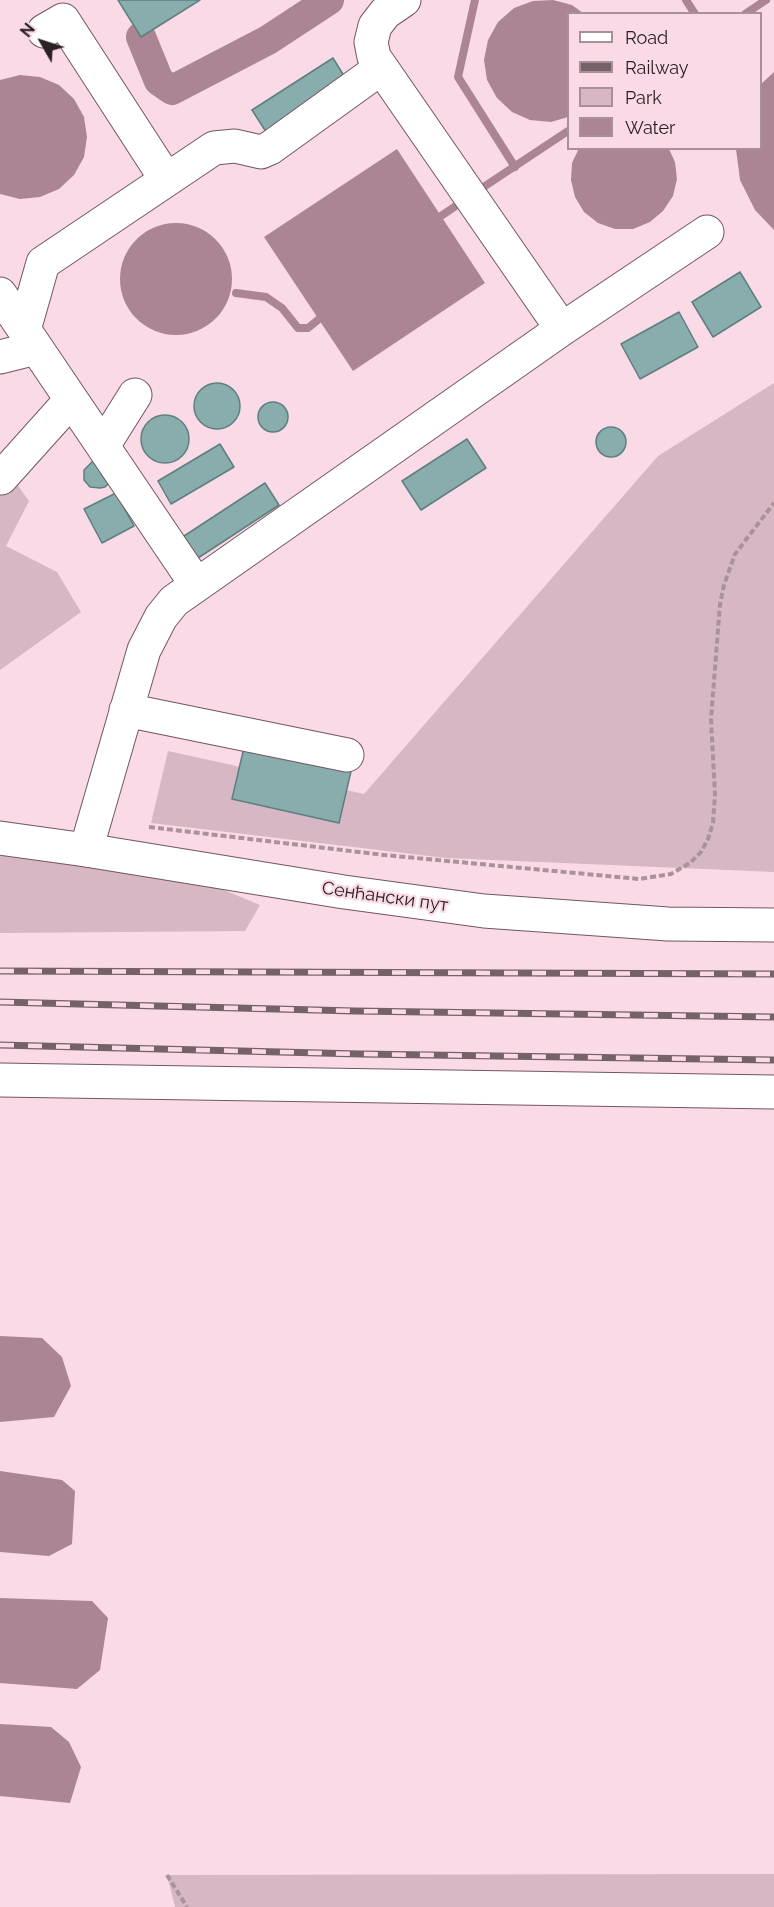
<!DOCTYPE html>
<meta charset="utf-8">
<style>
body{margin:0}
#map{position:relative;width:774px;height:1907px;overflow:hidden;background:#fadae6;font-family:Raleway,sans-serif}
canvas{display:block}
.legend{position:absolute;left:567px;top:12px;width:195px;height:138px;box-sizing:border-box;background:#fadae6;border:2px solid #a79098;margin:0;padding:8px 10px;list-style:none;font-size:18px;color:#2b2024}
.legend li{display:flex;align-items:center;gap:12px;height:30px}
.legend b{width:30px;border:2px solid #a79098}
.north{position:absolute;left:12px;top:12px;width:60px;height:60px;-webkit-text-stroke:4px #fadae6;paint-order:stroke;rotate:309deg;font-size:16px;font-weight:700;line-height:24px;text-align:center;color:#2b2024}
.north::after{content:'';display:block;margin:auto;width:21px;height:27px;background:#2b2024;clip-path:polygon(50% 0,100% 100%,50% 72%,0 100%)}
</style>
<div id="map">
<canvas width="774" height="1907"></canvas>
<ul class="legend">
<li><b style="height:8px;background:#fff"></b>Road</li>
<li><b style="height:8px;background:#756269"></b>Railway</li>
<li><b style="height:16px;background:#d6b7c3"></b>Park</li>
<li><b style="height:16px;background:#ac8595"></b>Water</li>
</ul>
<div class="north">N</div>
</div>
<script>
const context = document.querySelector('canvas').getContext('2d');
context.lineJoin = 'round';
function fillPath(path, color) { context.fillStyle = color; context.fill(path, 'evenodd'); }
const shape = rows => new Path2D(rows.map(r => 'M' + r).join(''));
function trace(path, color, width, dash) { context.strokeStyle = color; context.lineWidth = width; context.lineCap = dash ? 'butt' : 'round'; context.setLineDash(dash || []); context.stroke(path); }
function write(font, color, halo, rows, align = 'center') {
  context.font = font + ' Raleway,sans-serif'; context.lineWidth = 4.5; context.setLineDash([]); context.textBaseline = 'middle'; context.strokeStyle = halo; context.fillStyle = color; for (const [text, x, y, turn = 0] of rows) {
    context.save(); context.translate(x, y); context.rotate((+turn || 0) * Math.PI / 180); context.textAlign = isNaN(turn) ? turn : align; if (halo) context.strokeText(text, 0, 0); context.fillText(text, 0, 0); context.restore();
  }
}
fillPath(shape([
 [774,383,774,872,446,858,151,823,168,751,364,794,658,456],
 [0,460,29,501,6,546,57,572,81,612,0,670],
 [0,846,195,878,260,905,245,931,0,933],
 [774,1874,774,1907,175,1907,167,1875]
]), '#d6b7c3');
fillPath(shape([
 [553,0,572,5,583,13,568,14,568,117,551,122,530,120,512,112,497,98,487,80,484,60,488,40,498,22,514,8,533,1],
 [774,72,774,230,755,210,740,180,736,149,760,148,761,84],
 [20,75,40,77,59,85,74,99,84,117,87,137,84,157,74,175,59,189,40,197,20,199,0,194,0,80],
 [579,148,669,149,675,162,677,179,673,196,663,211,650,222,633,229,615,229,598,223,584,212,575,197,571,180,572,163],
 [397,149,485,283,353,371,264,237],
 '120 279a56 56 0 1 1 112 0a56 56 0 1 1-112 0Z',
 [0,1336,42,1338,62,1357,71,1386,54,1417,0,1422],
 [0,1471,62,1480,75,1491,72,1544,49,1556,0,1552],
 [0,1598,92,1601,108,1618,100,1670,77,1689,0,1683],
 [0,1724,51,1727,69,1742,81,1767,70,1803,0,1796]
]), '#ac8595');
trace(shape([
 [475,0,458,77,515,167],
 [686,0,695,14],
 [745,14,766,0],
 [476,192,568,131],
 [441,216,466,199],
 [236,293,266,297,282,308,298,328,308,328,319,319]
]), '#ac8595', 8);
trace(shape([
 [141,37,159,81,172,90,268,40,329,0]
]), '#ac8595', 30);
const building = shape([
 [118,0,200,0,141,37,118,0],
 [333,58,349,84,268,135,252,110,333,58],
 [740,272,761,307,713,337,692,302,740,272],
 [679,312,698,347,640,379,621,344,679,312],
 '194 406a23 23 0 1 1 46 0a23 23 0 1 1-46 0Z',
 '258 417a15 15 0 1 1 30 0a15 15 0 1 1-30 0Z',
 '141 439a24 24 0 1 1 48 0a24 24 0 1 1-48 0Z',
 '596 442a15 15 0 1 1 30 0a15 15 0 1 1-30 0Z',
 [467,439,486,468,421,510,402,481,467,439],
 [220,444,234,467,171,504,158,481,220,444],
 [93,461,109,483,105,487,100,488,90,487,84,480,84,470,93,461],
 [265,483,279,505,195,560,181,538,265,483],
 [116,493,134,526,102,543,84,509,116,493],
 [245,743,352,767,339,823,232,799,245,743]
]);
fillPath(building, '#89adad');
trace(building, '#5c7f80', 1.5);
const minor = shape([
 [404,0,385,13,375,26,371,42,374,57,562,329],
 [44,31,63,20,166,179],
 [0,294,196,584],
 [24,330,43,263,214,148,235,146,261,152,270,148,381,68],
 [0,357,36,348],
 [103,446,135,395],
 [1,478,71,400],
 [126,710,347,755],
 [86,850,144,650,161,617,174,601,562,329,707,232],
 [0,1080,774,1092]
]);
const major = shape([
 [0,838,86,850,344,892,484,911,668,924,774,925]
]);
trace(minor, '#715661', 35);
trace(major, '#715661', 35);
trace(shape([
 [149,827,384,855,639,879,671,874,690,863,701,852,708,839,713,823,715,794,711,719,720,604,724,585,735,554,774,503],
 [167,1875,187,1907]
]), '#aa929b', 4, [6, 3]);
trace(minor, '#fff', 33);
trace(major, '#fff', 33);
const rail = shape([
 [0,971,774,974],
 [0,1002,355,1011,774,1017],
 [0,1045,360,1054,774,1060]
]);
trace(rail, '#756269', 7);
trace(rail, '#fadae6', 4.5, [14]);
write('18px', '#2b2024', '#fadae6', [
 ["Сенћански пут",385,897,8]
]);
</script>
